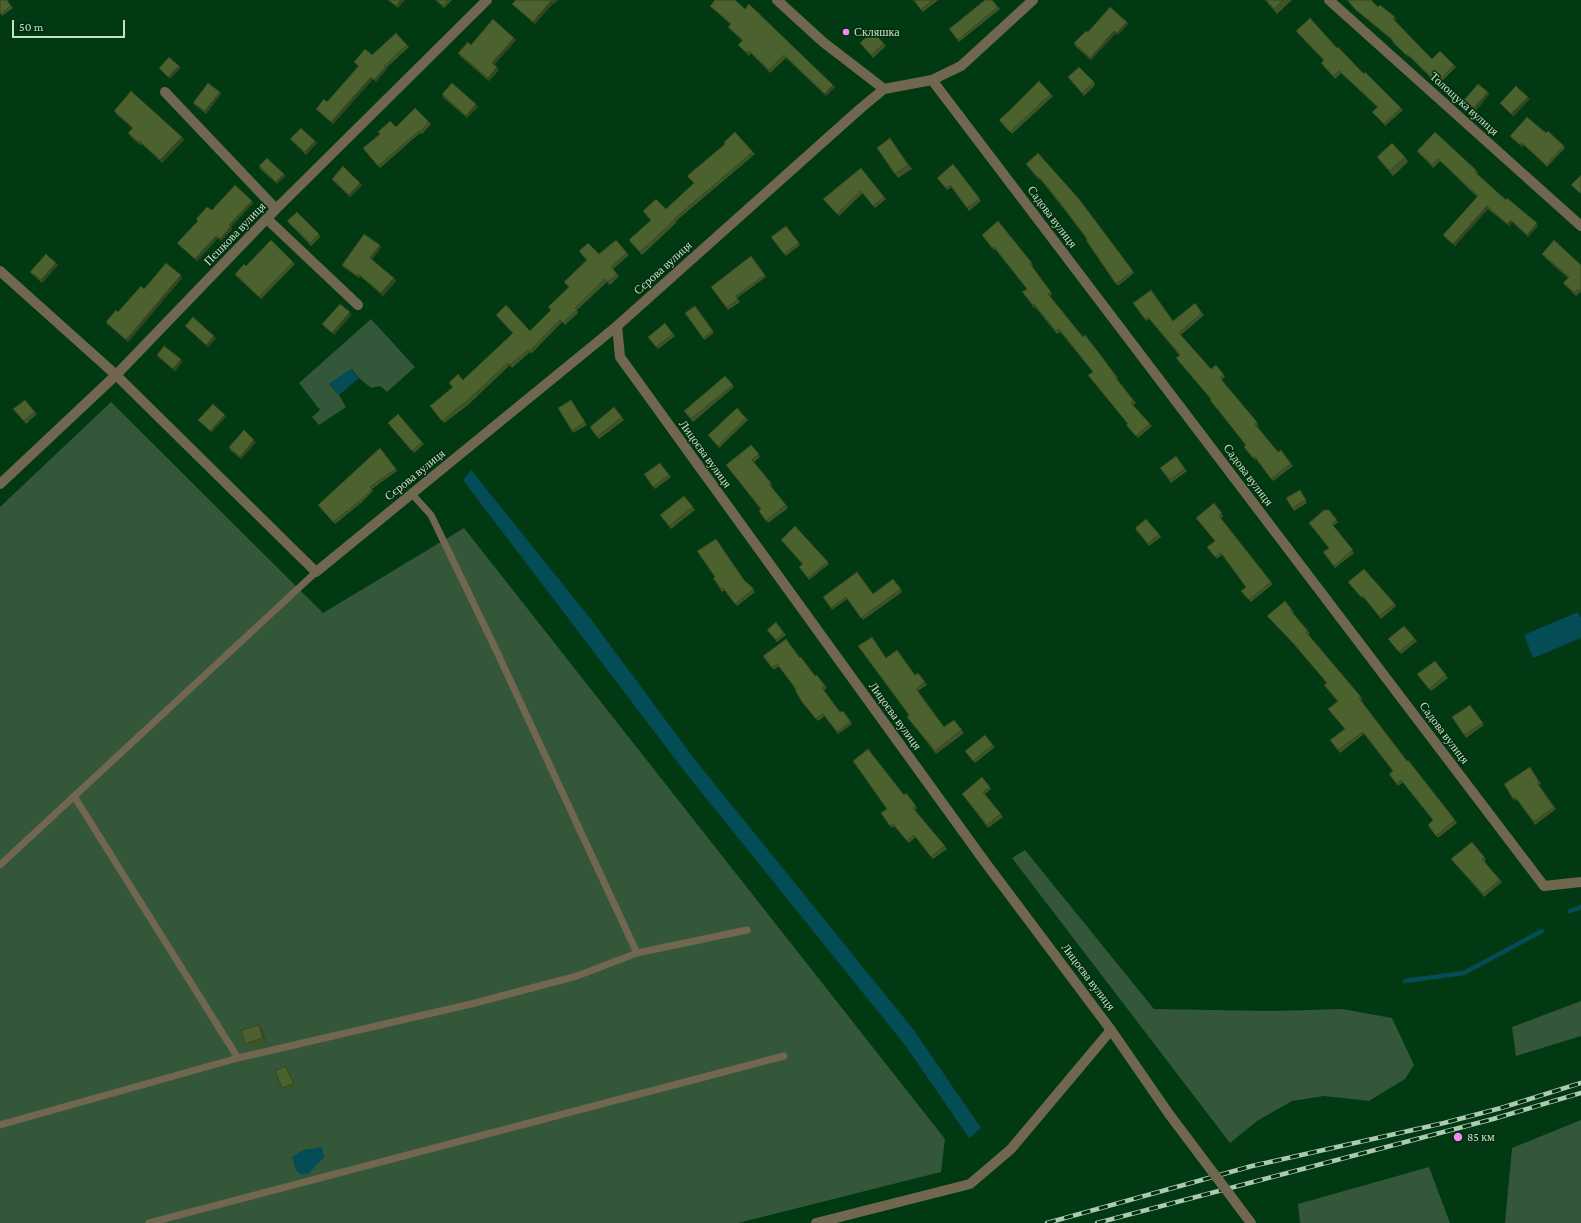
<!DOCTYPE html>
<meta charset="utf-8">
<style>
body{margin:0}
#map{position:relative;width:1581px;height:1223px;overflow:hidden;background:#003912;font-family:"Crimson Pro",serif}
canvas{display:block}
.scale{position:absolute;left:12px;top:20px;width:113px;height:18px;box-sizing:border-box;border:2px solid #c5e0c8;border-top:0;padding-left:5px;font-size:12px;line-height:14px;white-space:nowrap;color:#c5e0c8;-webkit-text-stroke:3px #042d0f;paint-order:stroke}
</style>
<div id="map">
<canvas width="1581" height="1223"></canvas>
<div class="scale">50 m</div>
</div>
<script>
const context = document.querySelector('canvas').getContext('2d');
context.lineJoin = 'round';
function fillPath(path, color) { context.fillStyle = color; context.fill(path, 'evenodd'); }
const shape = rows => new Path2D(rows.map(r => 'M' + r).join(''));
function trace(path, color, width, dash) { context.strokeStyle = color; context.lineWidth = width; context.lineCap = dash ? 'butt' : 'round'; context.setLineDash(dash || []); context.stroke(path); }
function write(font, color, halo, rows, align = 'center') {
  context.font = font + ' "Crimson Pro",serif'; context.lineWidth = 3; context.setLineDash([]); context.textBaseline = 'middle'; context.strokeStyle = halo; context.fillStyle = color; for (const [text, x, y, turn = 0] of rows) {
    context.save(); context.translate(x, y); context.rotate((+turn || 0) * Math.PI / 180); context.textAlign = isNaN(turn) ? turn : align; if (halo) context.strokeText(text, 0, 0); context.fillText(text, 0, 0); context.restore();
  }
}
fillPath(shape([
 [371,319,415,367,387,392,380,386,371,388,359,378,352,369,329,384,339,395,346,407,319,425,312,417,320,410,299,383],
 [111,402,323,613,464,528,945,1139,941,1172,738,1223,0,1223,0,507],
 [1025,850,1154,1009,1273,1011,1342,1009,1392,1018,1414,1065,1405,1079,1369,1101,1324,1096,1292,1101,1257,1121,1230,1143,1012,858],
 [1581,1001,1581,1036,1516,1056,1512,1027],
 [1581,1120,1581,1223,1505,1223,1512,1148],
 [1429,1167,1450,1223,1300,1223,1298,1204]
]), '#345639');
fillPath(shape([
 [351,369,359,378,339,395,329,384],
 [471,470,590,618,696,761,913,1029,981,1128,969,1138,905,1045,685,772,463,480],
 [1578,612,1581,618,1581,638,1533,658,1524,635],
 [322,1147,324,1157,309,1173,301,1175,296,1170,292,1157,303,1150]
]), '#044d56');
trace(shape([
 [1570,911,1581,907],
 [1405,981,1464,973,1542,931]
]), '#044d56', 4.5);
trace(shape([
 [412,494,431,515,497,652,637,953],
 [74,796,238,1058],
 [0,865,316,572],
 [0,1125,238,1058,471,1004,577,976,637,953,747,930],
 [149,1223,784,1056]
]), '#716750', 7);
trace(shape([
 [1329,0,1581,226],
 [932,80,1544,886,1581,882],
 [165,92,276,209],
 [267,219,358,305],
 [0,271,116,375,316,572,617,326],
 [0,484,116,375,276,209,487,0],
 [816,1223,970,1184,1011,1149,1111,1030]
]), '#716750', 10);
trace(shape([
 [777,0,823,42,884,89],
 [1033,0,961,66,932,80,884,89,861,108,617,326,620,357,985,862,1111,1030,1169,1114]
]), '#716750', 10);
const rail = shape([
 [1047,1223,1252,1166,1444,1123,1501,1108,1581,1083],
 [1097,1223,1493,1119,1581,1093]
]);
trace(rail, '#accab1', 4.5);
trace(rail, '#042d0f', 3, [9]);
trace(shape([
 [1169,1114,1251,1223]
]), '#716750', 10);
fillPath(shape([
 [7,0,13,8,2,16,0,13],
 [435,0,452,0,444,8],
 [516,0,558,0,554,4,553,3,535,24,514,6,512,4],
 [913,0,938,0,923,12],
 [992,0,1000,9,959,42,949,29],
 [1265,0,1292,0,1277,14],
 [1347,0,1371,0,1378,7,1395,17,1396,19,1395,21,1432,59,1454,65,1456,67,1438,85,1409,56,1408,57,1394,44,1393,41,1358,12],
 [710,6,833,85,835,87,826,96,786,58,770,73,751,53,749,56,738,45,742,41,728,27,730,24,712,8],
 [1127,22,1128,24,1118,35,1116,33,1091,60,1075,46,1074,43,1088,32],
 [1296,31,1337,48,1364,74,1401,108,1403,110,1385,126,1372,112,1377,107,1341,73,1335,79,1321,63,1324,61],
 [514,38,516,40,494,65,499,70,489,81,460,56,458,53,471,45],
 [860,43,884,44,886,46,873,58],
 [407,45,409,47,386,68,387,69,376,82,373,79,333,124,318,111,316,109,327,102,358,66,354,62],
 [1068,77,1094,82,1095,85,1084,96],
 [220,92,221,94,206,114,195,105,193,103],
 [1488,92,1489,94,1476,111,1466,102,1464,100],
 [442,94,478,107,467,118,443,97],
 [1051,94,1053,96,1012,134,999,120],
 [114,111,182,137,184,140,162,163,142,144,140,145,130,136,128,133,132,128,116,114],
 [429,122,431,124,422,134,420,133,380,168,365,151,380,134,378,132,396,127],
 [1546,133,1564,146,1565,148,1547,167,1524,145,1522,147,1512,138,1510,136],
 [890,138,912,169,898,178,877,148],
 [290,139,315,141,317,143,306,155],
 [1417,151,1476,170,1478,173,1477,174,1506,200,1538,226,1528,237,1512,222,1509,226,1488,209,1455,246,1445,237,1443,235,1477,197,1440,161,1433,168],
 [753,152,755,154,676,221,677,222,642,255,631,243,629,240,651,221,643,211,666,209,694,183,687,176],
 [1377,157,1405,157,1408,162,1393,176,1380,161],
 [953,164,981,201,969,211,952,187,947,190,939,180],
 [259,166,284,174,285,176,277,184,260,169],
 [1027,166,1079,199,1134,273,1118,286,1086,240,1087,239,1059,203,1040,179,1039,180],
 [861,168,886,199,875,208,863,193,839,216,823,199],
 [332,179,360,183,362,185,350,197,333,181],
 [252,201,253,203,231,227,232,229,221,241,218,238,197,261,179,245,177,243,198,221,196,219,212,210],
 [287,221,319,234,320,237,311,246],
 [998,221,1033,265,1032,266,1052,294,1050,296,1083,337,1099,353,1118,378,1117,379,1136,403,1133,405,1152,426,1138,438,1126,425,1128,424,1093,372,1060,332,1057,334,1035,307,1034,308,1024,294,1027,289,995,249,994,250,982,235],
 [786,226,800,245,786,256,771,237],
 [381,247,372,260,394,278,396,281,383,296,360,276,359,278,343,267,342,265],
 [579,251,599,254,627,253,629,255,613,269,619,276,610,285,607,282,577,310,578,313,565,325,562,322,531,354,530,352,512,368,510,365,468,405,444,423,430,406,452,388,449,383,463,380,513,334,496,315,530,331,551,311,548,307,569,287,564,282,586,260],
 [1542,254,1581,265,1581,293,1580,292,1576,296,1563,283,1568,278,1544,257],
 [751,256,766,277,737,298,740,302,728,310,711,287],
 [293,262,295,264,261,299,236,276,235,274,246,266],
 [56,263,58,265,42,283,32,274,30,272],
 [182,278,128,342,107,324,106,322,118,312,144,289],
 [1133,303,1173,321,1202,313,1204,315,1181,335,1211,369,1216,365,1225,377,1221,380,1257,422,1258,425,1256,426,1278,452,1281,450,1293,466,1273,481,1256,459,1255,460,1245,449,1245,445,1179,355,1149,319,1146,321],
 [695,306,714,333,704,340,685,313],
 [351,315,334,335,324,326,322,324],
 [665,323,675,336,658,349,648,337],
 [185,326,216,338,208,347,187,328],
 [157,355,181,359,182,362,175,371,158,357],
 [725,376,734,387,693,422,684,411],
 [571,400,587,425,573,433,558,408],
 [614,407,624,420,599,439,590,427],
 [15,411,35,412,37,414,26,424],
 [746,418,748,420,719,448,708,435],
 [389,425,422,442,424,444,414,453],
 [256,442,241,459,230,450,229,447],
 [751,445,760,457,754,462,771,483,772,485,771,486,788,508,768,523,759,511,761,509,726,465],
 [380,448,397,471,372,489,373,491,361,503,335,524,320,507],
 [1176,456,1187,471,1171,483,1160,468],
 [660,463,671,477,655,489,644,474],
 [1300,490,1307,503,1294,511,1286,498],
 [684,496,695,510,671,529,660,515],
 [1214,503,1223,516,1221,518,1273,584,1251,602,1243,593,1246,587,1222,555,1217,559,1207,547,1215,541],
 [1329,510,1338,522,1333,526,1354,553,1335,568,1323,552,1329,548],
 [1136,530,1159,534,1161,537,1149,546],
 [781,540,828,562,829,564,809,580,799,567,802,564],
 [713,578,744,580,755,592,737,606,724,590,722,592],
 [893,579,902,592,863,620,847,599,832,610,823,597,873,594],
 [1350,585,1395,604,1396,606,1381,619,1364,598,1363,599],
 [1285,601,1294,612,1292,613,1308,631,1310,633,1308,634,1361,697,1362,699,1361,701,1407,761,1408,760,1457,823,1438,838,1428,825,1433,820,1403,782,1398,786,1389,774,1393,771,1364,734,1340,753,1330,740,1344,729,1337,701,1324,685,1327,683,1295,645,1267,616],
 [1404,626,1417,641,1401,654,1388,639],
 [769,632,784,633,786,635,777,642],
 [763,656,800,658,815,676,817,675,827,688,824,690,840,712,843,711,852,724,838,734,825,716,818,721,804,704,796,690,779,666,774,670],
 [886,658,915,675,918,673,927,685,918,691,944,727,954,720,964,733,936,754,909,719,909,716],
 [1435,661,1448,678,1431,691,1417,674],
 [1470,705,1484,725,1466,738,1452,717],
 [993,745,995,747,975,763,965,751],
 [1530,767,1541,784,1539,785,1556,809,1535,825,1517,799,1515,801,1504,784],
 [982,777,991,789,985,794,1003,817,988,828,962,794],
 [906,793,917,808,915,810,947,849,933,859,916,837,909,843,894,826,892,828,881,813],
 [1472,842,1486,860,1484,862,1502,882,1484,897,1451,859],
 [262,1029,266,1043,248,1048,245,1044],
 [287,1068,296,1087,284,1090,282,1088]
]), '#415428');
fillPath(shape([
 [401,0,405,0,397,9,396,6],
 [554,0,558,0,554,4,553,2],
 [551,1,553,3,535,24,533,22],
 [1395,17,1396,19,1394,22,1393,19],
 [1127,22,1128,24,1118,35,1117,33],
 [1114,31,1116,33,1091,60,1090,58],
 [514,38,516,40,494,65,492,63],
 [179,66,181,68,170,79,168,77],
 [386,67,387,69,376,82,374,80],
 [497,67,499,70,489,81,488,78],
 [371,77,373,79,333,124,331,122],
 [833,85,835,87,826,96,825,94],
 [220,92,221,94,206,114,205,111],
 [1488,92,1489,94,1476,111,1474,108],
 [1528,97,1530,99,1513,117,1511,114],
 [476,104,478,107,467,118,466,116],
 [182,137,184,140,162,163,160,160],
 [139,141,142,144,140,145,138,142],
 [315,141,317,143,306,155,305,152],
 [1522,143,1524,145,1522,147,1520,145],
 [284,174,285,176,277,184,276,182],
 [360,183,362,185,350,197,349,195],
 [252,201,253,203,231,227,232,229,221,241,220,239,229,225],
 [1487,206,1488,209,1455,246,1453,244],
 [1511,220,1512,222,1509,226,1507,224],
 [1537,223,1538,226,1528,237,1527,235],
 [216,236,218,238,197,261,195,259],
 [380,245,381,247,372,260,370,258],
 [56,263,58,265,42,283,41,280],
 [181,275,182,278,128,342,126,340],
 [394,278,396,281,383,296,381,293],
 [350,312,351,315,334,335,332,333],
 [214,336,216,338,208,347,206,345],
 [181,359,182,362,175,371,173,369],
 [225,415,226,417,211,433,210,431],
 [254,440,256,442,241,459,240,457],
 [259,1025,262,1029,266,1043,263,1038]
]), '#354520');
const building = shape([
 [0,0,7,0,11,6,1,14,0,13,0,0],
 [388,0,401,0,396,6,388,0],
 [436,0,448,0,443,6,436,0],
 [516,0,554,0,553,2,551,1,533,22,512,4,516,0],
 [715,0,735,0,745,9,749,4,833,85,825,94,784,55,769,70,749,51,747,53,738,45,743,40,728,27,731,24,710,6,715,0],
 [914,0,933,0,921,10,914,0],
 [985,0,992,0,998,7,958,40,949,29,985,0],
 [1266,0,1284,0,1274,9,1266,0],
 [1347,0,1371,0,1378,7,1380,5,1395,17,1393,19,1432,59,1440,51,1454,65,1437,83,1407,54,1406,55,1392,41,1393,40,1356,10,1347,0],
 [1110,7,1127,22,1117,33,1114,31,1090,58,1074,43,1086,31,1088,32,1110,7],
 [1310,18,1337,48,1338,47,1364,74,1365,72,1401,108,1384,124,1372,112,1378,107,1339,71,1333,76,1321,63,1324,60,1296,31,1310,18],
 [493,19,514,38,492,63,497,67,488,78,458,53,468,42,471,45,493,19],
 [873,31,884,44,871,55,860,43,873,31],
 [396,33,407,45,384,66,386,67,374,80,371,77,331,122,316,109,324,99,327,102,359,66,354,62,365,49,372,55,396,33],
 [169,57,179,66,168,77,159,68,169,57],
 [1079,67,1094,82,1082,93,1068,77,1079,67],
 [1039,81,1051,94,1010,132,999,120,1012,108,1039,81],
 [208,83,220,92,205,111,193,103,208,83],
 [452,83,476,104,466,116,442,94,452,83],
 [1478,84,1488,92,1474,108,1464,100,1478,84],
 [1516,86,1528,97,1511,114,1500,103,1516,86],
 [131,91,182,137,160,160,139,141,138,142,128,133,133,128,114,111,131,91],
 [415,108,429,122,420,132,419,131,378,166,363,148,380,134,378,132,390,121,396,127,415,108],
 [1527,117,1546,133,1548,131,1564,146,1546,165,1522,143,1520,145,1510,136,1527,117],
 [301,128,315,141,305,152,290,139,301,128],
 [735,132,753,152,674,219,675,220,640,252,629,240,651,220,643,211,656,199,666,209,694,183,687,176,725,144,724,142,735,132],
 [1435,132,1476,170,1475,172,1506,200,1507,198,1537,223,1527,235,1511,220,1507,224,1487,206,1453,244,1443,235,1478,196,1438,159,1432,165,1417,151,1435,132],
 [890,138,908,165,895,174,877,148,890,138],
 [1392,143,1405,157,1390,171,1377,157,1392,143],
 [1038,153,1079,199,1133,271,1116,284,1086,240,1087,239,1058,200,1039,177,1038,178,1026,164,1038,153],
 [267,158,284,174,276,182,259,166,267,158],
 [953,164,980,199,967,208,950,185,946,188,937,178,953,164],
 [343,166,360,183,349,195,332,179,343,166],
 [861,168,884,197,873,206,861,191,837,214,823,199,861,168],
 [1581,175,1581,194,1571,185,1581,175],
 [235,185,252,201,229,225,231,226,220,239,216,236,195,259,177,243,198,221,196,219,207,207,212,210,235,185],
 [297,212,319,234,310,243,287,221,297,212],
 [998,221,1032,263,1030,264,1051,292,1048,294,1083,337,1085,335,1099,353,1116,376,1115,377,1134,401,1131,403,1150,424,1136,436,1126,425,1128,424,1088,375,1093,372,1059,329,1056,331,1034,304,1033,305,1022,292,1027,289,994,247,992,248,982,235,998,221],
 [786,226,799,243,784,254,771,237,786,226],
 [364,234,380,245,370,258,394,278,381,293,358,274,357,276,342,265,364,234],
 [271,240,293,262,259,297,235,274,244,264,246,266,271,240],
 [616,240,627,253,611,267,617,274,608,282,605,279,575,308,577,310,563,323,560,320,530,351,528,350,510,365,508,363,466,402,442,421,430,406,453,387,449,383,458,374,463,380,513,333,496,315,506,305,530,331,551,310,548,307,569,287,564,282,587,260,579,251,588,243,599,254,616,240],
 [1554,240,1581,265,1581,292,1578,289,1575,293,1563,283,1569,277,1542,254,1554,240],
 [46,254,56,263,41,280,30,272,46,254],
 [751,256,765,275,736,296,738,299,727,308,711,287,751,256],
 [166,263,181,275,126,340,106,322,116,310,118,312,141,286,144,289,166,263],
 [1151,290,1173,321,1195,303,1202,313,1179,333,1211,369,1216,365,1224,375,1220,378,1257,422,1255,424,1278,452,1281,450,1291,464,1271,479,1255,457,1253,458,1244,447,1246,445,1210,400,1211,399,1176,358,1180,355,1148,317,1145,319,1133,303,1151,290],
 [340,304,350,312,332,333,322,324,340,304],
 [695,306,713,331,703,338,685,313,695,306],
 [193,317,214,336,206,345,185,326,193,317],
 [665,323,673,334,656,347,648,337,665,323],
 [164,346,181,359,173,369,157,355,164,346],
 [725,376,733,385,691,419,684,411,725,376],
 [25,400,35,412,24,421,13,409,25,400],
 [571,400,585,422,572,431,558,408,571,400],
 [213,404,225,415,210,431,198,420,213,404],
 [614,407,622,417,597,437,590,427,614,407],
 [737,408,746,418,718,446,708,435,737,408],
 [398,414,422,442,412,451,388,423,398,414],
 [244,430,254,440,240,457,229,447,244,430],
 [751,445,759,454,752,460,771,483,769,484,786,505,766,521,759,511,761,509,726,465,751,445],
 [380,448,396,469,370,487,372,489,360,501,333,522,318,505,380,448],
 [1176,456,1185,469,1170,480,1160,468,1176,456],
 [660,463,669,475,653,487,644,474,660,463],
 [1300,490,1306,500,1292,508,1286,498,1300,490],
 [684,496,693,507,669,526,660,515,684,496],
 [1214,503,1222,513,1219,516,1271,582,1249,600,1241,591,1246,587,1221,553,1215,557,1207,547,1215,541,1196,518,1214,503],
 [1324,510,1329,510,1337,520,1332,524,1353,550,1334,566,1323,552,1329,548,1309,523,1324,510],
 [1146,519,1159,534,1148,544,1135,528,1146,519],
 [795,526,828,562,808,578,799,567,803,564,781,540,795,526],
 [716,539,744,580,754,589,735,604,723,588,721,589,713,578,715,577,697,551,716,539],
 [1364,569,1395,604,1379,616,1363,596,1361,597,1348,582,1364,569],
 [857,572,873,594,893,579,901,589,861,618,846,597,831,608,823,597,857,572],
 [1285,601,1292,610,1291,611,1308,631,1306,632,1361,697,1359,698,1407,761,1408,760,1455,820,1436,836,1428,825,1433,820,1401,780,1397,784,1389,774,1393,771,1363,732,1338,750,1330,740,1345,729,1328,709,1338,701,1324,685,1327,683,1293,643,1267,616,1285,601],
 [776,622,784,633,776,640,767,630,776,622],
 [1404,626,1415,639,1399,652,1388,639,1404,626],
 [872,637,886,658,897,650,915,675,918,673,925,682,916,689,944,727,954,720,962,730,935,751,907,717,909,715,858,646,872,637],
 [786,639,800,658,801,657,815,676,817,675,825,686,822,688,840,712,843,711,851,722,837,732,823,714,816,719,802,702,795,690,796,689,777,664,772,668,763,656,786,639],
 [1435,661,1446,675,1429,689,1417,674,1435,661],
 [1470,705,1483,723,1464,735,1452,717,1470,705],
 [985,735,993,745,973,761,965,751,985,735],
 [868,749,904,795,906,793,916,806,913,808,945,846,931,857,914,835,907,841,893,824,890,826,881,813,887,809,853,761,868,749],
 [1530,767,1539,782,1537,783,1554,807,1534,822,1515,797,1513,799,1504,784,1530,767],
 [982,777,990,787,983,792,1001,814,987,825,962,794,982,777],
 [1472,842,1485,858,1482,859,1500,880,1483,894,1451,859,1472,842],
 [259,1025,263,1038,245,1044,241,1030,259,1025],
 [285,1066,294,1084,282,1088,275,1071,285,1066]
]);
fillPath(building, '#4c622e');
trace(building, '#354520', 1);
for (const [x, y, r, color] of [
 [846,32,4,"#f489f1"],
 [1458,1137,5,"#f489f1"]
]) { const dot = new Path2D(); dot.arc(x, y, r, 0, 2 * Math.PI); context.fillStyle = color; context.fill(dot); trace(dot, '#042d0f', 1.5); }
write('12px', '#c5e0c8', '#042d0f', [
 ["Скляшка",854,32],
 ["85 км",1467,1137]
], 'left');
write('12px', '#c5e0c8', '#042d0f', [
 ["Толощука вулиця",1464,104,42],
 ["Садова вулиця",1052,217,53],
 ["Пєшкова вулиця",235,234,-46],
 ["Сєрова вулиця",663,268,-42],
 ["Лицоєва вулиця",705,454,54],
 ["Сєрова вулиця",415,475,-39],
 ["Садова вулиця",1248,475,53],
 ["Лицоєва вулиця",895,716,54],
 ["Садова вулиця",1444,733,53],
 ["Лицоєва вулиця",1088,977,53]
]);
</script>
